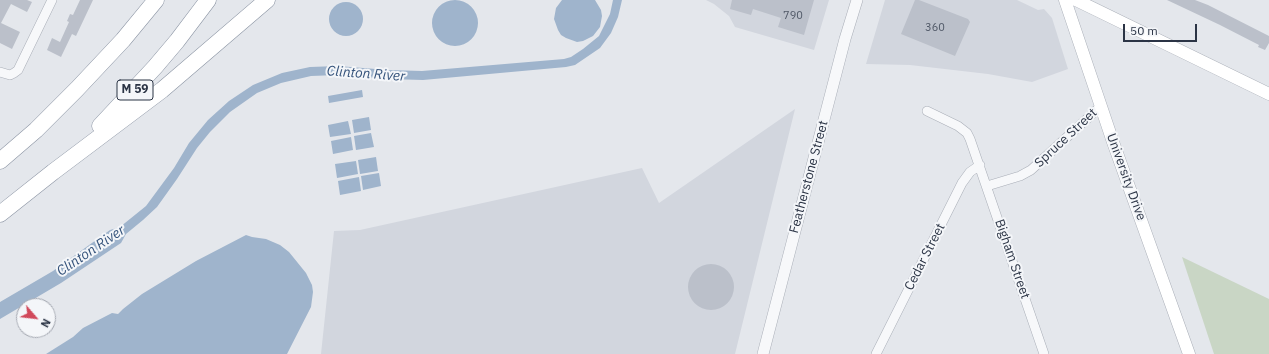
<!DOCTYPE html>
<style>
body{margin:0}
#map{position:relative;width:1269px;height:354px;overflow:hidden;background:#e4e7ec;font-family:"IBM Plex Sans",sans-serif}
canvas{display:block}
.north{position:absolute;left:16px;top:298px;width:40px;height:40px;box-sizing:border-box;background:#f4f6f9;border:1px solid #a4a8b1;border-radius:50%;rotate:118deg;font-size:11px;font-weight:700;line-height:16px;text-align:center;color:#2b3445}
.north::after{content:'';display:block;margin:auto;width:14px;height:18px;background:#d1495b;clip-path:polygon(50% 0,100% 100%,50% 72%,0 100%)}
.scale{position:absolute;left:1123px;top:24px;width:74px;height:18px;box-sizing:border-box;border:2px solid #2b3445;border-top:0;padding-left:5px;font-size:12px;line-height:14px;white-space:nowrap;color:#2b3445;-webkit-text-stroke:3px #f4f6f9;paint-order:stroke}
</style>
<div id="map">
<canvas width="1269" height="354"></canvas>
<div class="north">N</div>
<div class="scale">50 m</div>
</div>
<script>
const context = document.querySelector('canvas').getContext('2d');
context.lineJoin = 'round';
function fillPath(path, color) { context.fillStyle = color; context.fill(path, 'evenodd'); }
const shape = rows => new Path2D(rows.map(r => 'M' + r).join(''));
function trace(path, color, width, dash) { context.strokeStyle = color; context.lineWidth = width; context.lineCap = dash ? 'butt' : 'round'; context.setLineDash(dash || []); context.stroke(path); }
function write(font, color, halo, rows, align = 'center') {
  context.font = font + ' "IBM Plex Sans",sans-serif'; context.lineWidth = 4; context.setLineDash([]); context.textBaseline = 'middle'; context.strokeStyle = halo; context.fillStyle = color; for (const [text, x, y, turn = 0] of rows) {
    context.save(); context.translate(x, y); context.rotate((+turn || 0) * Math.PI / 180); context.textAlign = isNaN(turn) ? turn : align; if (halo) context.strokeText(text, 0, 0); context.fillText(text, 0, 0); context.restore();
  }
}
fillPath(shape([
 [706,0,829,0,814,50,735,27,729,16,714,4],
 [885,0,1017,0,1038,10,1044,9,1052,18,1068,69,1032,82,988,74,910,65,866,64],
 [795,109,735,354,321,354,334,231,360,230,642,168,659,203]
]), '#d2d6de');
fillPath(shape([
 [1182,257,1269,299,1269,354,1214,354]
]), '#c9d6c5');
fillPath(shape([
 '432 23a23 23 0 1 1 46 0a23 23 0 1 1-46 0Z',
 [562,0,595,0,601,10,602,16,600,27,593,36,583,41,577,42,566,38,561,35,558,30,554,19,556,8],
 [613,0,622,0,618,17,611,33,600,48,575,65,566,67,423,80,388,79,337,75,311,76,281,83,257,93,230,112,210,132,197,148,177,179,157,207,143,220,126,234,121,243,61,283,0,319,0,302,53,271,110,230,120,227,146,206,174,168,189,143,208,120,229,101,253,85,282,73,310,67,338,66,388,70,422,71,564,59,571,57,583,49,599,36,610,14],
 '329 19a17 17 0 1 1 34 0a17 17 0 1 1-34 0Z',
 [362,90,363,97,329,103,328,96],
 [369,117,371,130,354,133,352,120],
 [348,121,351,134,330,137,328,125],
 [371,133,374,147,356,150,354,136],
 [351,137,353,150,333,154,331,141],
 [376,157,378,171,360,174,358,160],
 [356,161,358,174,337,178,335,164],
 [379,173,381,186,363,190,361,176],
 [359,177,361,191,340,195,338,181],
 [246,235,252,237,266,239,280,245,289,252,306,273,312,285,313,292,311,307,287,354,46,354,73,337,83,328,112,313,118,314,123,309,142,294,196,261]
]), '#9fb4cc');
fillPath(shape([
 [0,0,27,0,32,2,27,12,11,4,1,23,20,32,12,49,0,43],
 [80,0,93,0,76,36,72,34,61,57,47,50,52,38,60,42,69,22,67,21,70,14,73,15],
 [732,0,814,0,804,35,778,27,781,18,753,9,751,15,730,9],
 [915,0,919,0,968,19,970,22,955,56,901,34],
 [1167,0,1195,0,1208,5,1269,36,1269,43,1265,50,1258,47,1259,45,1220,25],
 '688 287a23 23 0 1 1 46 0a23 23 0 1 1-46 0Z'
]), '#bbc0ca');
const minor = shape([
 [0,72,10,75,14,73,18,70,52,0],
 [927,111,958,126,967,133,970,139,1044,354],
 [987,186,1020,176,1031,170,1101,106],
 [876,354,962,183,970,172,980,165]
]);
const tertiary = shape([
 [763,354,845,39,857,0]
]);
const secondary = shape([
 [1065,0,1113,142,1189,354],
 [1076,0,1269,94]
]);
const motorway = shape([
 [100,126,155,67,177,41,208,0],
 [0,161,36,130,77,89,123,40,156,0],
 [0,214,53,172,162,90,267,0]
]);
trace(minor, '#a9aeb7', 10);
trace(tertiary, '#a9aeb7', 12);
trace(secondary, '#a9aeb7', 13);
trace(motorway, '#8b94a3', 17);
trace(minor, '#f7f8fa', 9);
trace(tertiary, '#f7f8fa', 11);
trace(secondary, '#fff', 12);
trace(motorway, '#fff', 16);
write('11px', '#4f5766', null, [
 ["790",793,16],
 ["360",935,28]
]);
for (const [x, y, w] of [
 [135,90,36]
]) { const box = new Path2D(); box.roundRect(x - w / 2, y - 10, w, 20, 3); context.fillStyle = '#f4f6f9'; context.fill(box); trace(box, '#2b3445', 1); }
write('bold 12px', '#2b3445', null, [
 ["M 59",135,90]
]);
write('13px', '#2b3445', '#f4f6f9', [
 ["Spruce Street",1066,138,-43],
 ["Featherstone Street",809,177,-75],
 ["University Drive",1126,177,70],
 ["Cedar Street",925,257,-63],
 ["Bigham Street",1012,259,71]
]);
write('italic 14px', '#34527a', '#f4f6f9', [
 ["Clinton River",366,74,4],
 ["Clinton River",91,251,-34]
]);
</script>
